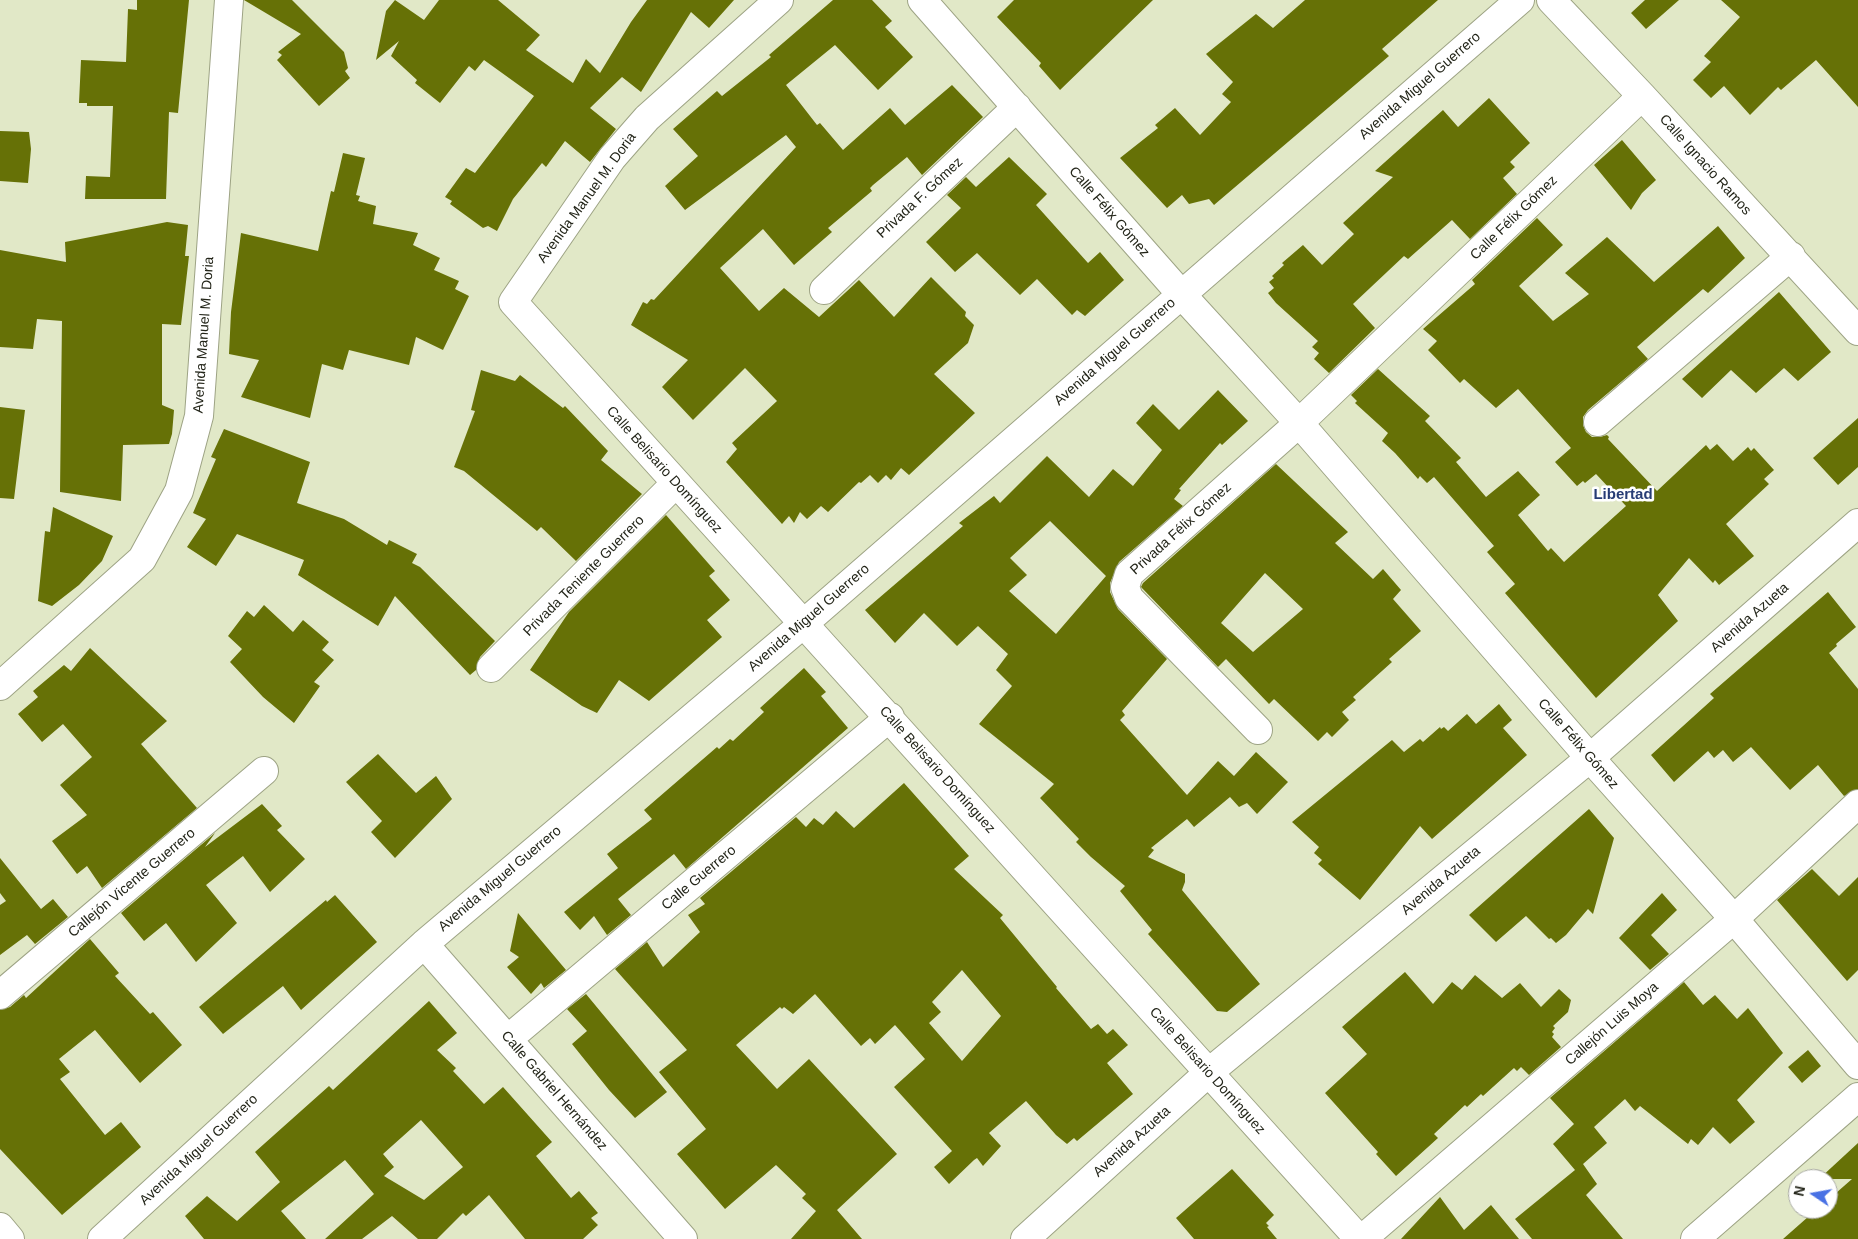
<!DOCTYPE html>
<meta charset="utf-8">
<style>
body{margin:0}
#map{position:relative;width:1858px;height:1239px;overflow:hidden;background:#e1e8c7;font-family:Arial,sans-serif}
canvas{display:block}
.north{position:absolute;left:1788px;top:1169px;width:50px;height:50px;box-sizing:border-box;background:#fff;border:1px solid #a7a8a3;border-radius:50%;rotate:282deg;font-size:14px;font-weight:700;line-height:20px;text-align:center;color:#232519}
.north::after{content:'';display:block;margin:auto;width:18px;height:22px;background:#4971e4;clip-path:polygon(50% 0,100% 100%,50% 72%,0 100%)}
</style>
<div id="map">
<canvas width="1858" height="1239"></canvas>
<div class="north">N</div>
</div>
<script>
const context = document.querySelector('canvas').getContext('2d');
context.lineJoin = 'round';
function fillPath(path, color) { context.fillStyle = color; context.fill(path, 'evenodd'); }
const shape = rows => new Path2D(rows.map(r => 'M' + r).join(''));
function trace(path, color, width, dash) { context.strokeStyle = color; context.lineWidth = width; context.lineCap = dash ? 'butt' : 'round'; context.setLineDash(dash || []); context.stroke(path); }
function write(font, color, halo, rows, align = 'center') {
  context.font = font + ' Arial,sans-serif'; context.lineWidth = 5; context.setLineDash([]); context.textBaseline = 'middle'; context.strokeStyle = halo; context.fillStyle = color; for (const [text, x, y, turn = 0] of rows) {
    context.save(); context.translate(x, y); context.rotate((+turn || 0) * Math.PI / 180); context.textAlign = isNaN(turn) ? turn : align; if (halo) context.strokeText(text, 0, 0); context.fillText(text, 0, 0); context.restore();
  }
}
fillPath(shape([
 [137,0,189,0,178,113,169,112,166,199,85,199,86,176,110,177,113,106,87,106,87,103,79,103,81,60,126,62,128,9,137,10],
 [244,0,292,0,344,52,348,68,345,71,350,78,319,106,277,60,282,55,278,52,301,34],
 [395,0,424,20,439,0,498,0,540,35,526,50,573,83,586,59,600,73,631,22,647,0,734,0,709,28,691,12,641,92,622,77,590,108,616,129,590,162,565,141,546,167,542,163,513,199,497,231,488,226,483,228,450,204,452,201,445,197,466,168,475,173,534,96,484,60,475,71,469,66,440,103,415,83,417,80,391,56,399,41,376,60,386,11],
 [833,0,872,0,892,21,885,27,913,57,878,90,835,45,786,85,817,125,820,123,843,150,890,108,905,125,952,85,983,117,922,175,907,157,873,185,870,188,872,191,828,228,832,232,794,265,763,229,720,268,759,311,784,288,819,317,859,280,894,317,931,277,966,312,965,316,974,325,968,343,934,374,975,413,909,475,901,468,891,480,886,475,878,483,870,475,861,483,859,482,828,512,821,506,807,519,800,512,794,523,789,516,782,524,726,462,737,449,732,443,777,401,745,368,693,420,662,387,688,360,631,325,643,302,647,304,651,299,654,300,796,147,786,135,685,210,665,186,698,156,673,129,717,91,722,96,771,57,769,55],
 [1014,0,1153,0,1060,90,1039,66,1041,63,997,17],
 [1305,0,1438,0,1382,49,1389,56,1214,205,1209,199,1189,204,1182,195,1167,208,1120,158,1158,128,1155,125,1175,108,1200,135,1231,102,1222,94,1233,82,1206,54,1256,14,1273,28],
 [1645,0,1679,0,1646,29,1631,13],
 [1721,0,1858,0,1858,107,1816,60,1781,90,1778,87,1750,115,1724,86,1711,98,1693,80,1711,62,1704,56,1740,17],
 [1489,98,1530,143,1510,162,1515,167,1503,178,1517,194,1470,239,1452,220,1408,259,1404,256,1353,304,1375,328,1329,373,1314,359,1319,353,1312,347,1318,341,1276,303,1268,293,1274,288,1269,282,1274,278,1272,276,1284,265,1282,263,1303,245,1322,265,1354,234,1343,223,1393,177,1375,171,1443,110,1458,127],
 [0,131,29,132,31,149,28,183,0,181],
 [1622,140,1656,180,1642,193,1631,210,1594,165],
 [343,153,365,158,356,195,360,196,358,201,376,206,373,224,418,233,413,245,440,258,434,270,459,281,455,289,469,296,443,350,416,337,409,365,349,350,343,370,322,364,310,418,241,397,259,360,229,354,231,312,241,233,318,251,331,191,334,192],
 [1009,157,1047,194,1036,205,1088,263,1100,252,1124,280,1085,316,1077,310,1072,315,1037,279,1020,295,977,253,955,272,926,242,961,208,947,195,966,177,976,187],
 [1537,218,1563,245,1519,286,1553,321,1589,294,1565,273,1607,237,1654,282,1718,226,1745,258,1708,293,1703,289,1637,347,1648,359,1588,410,1583,417,1583,425,1586,432,1592,437,1600,437,1607,435,1609,437,1608,439,1657,491,1706,445,1710,450,1717,444,1733,461,1748,447,1751,451,1754,448,1774,470,1764,479,1769,484,1726,524,1754,556,1719,585,1715,580,1713,583,1689,558,1658,595,1678,621,1596,698,1505,593,1515,584,1487,552,1494,546,1434,477,1427,483,1420,476,1418,479,1395,453,1382,441,1388,433,1355,403,1357,401,1351,395,1378,369,1430,416,1425,421,1461,458,1456,462,1486,497,1518,471,1540,495,1518,515,1548,551,1551,548,1564,562,1626,506,1596,474,1585,483,1583,481,1577,486,1555,462,1571,448,1518,389,1496,408,1464,379,1460,383,1428,350,1437,341,1423,329,1475,284,1472,280],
 [167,222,188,225,185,256,189,256,181,325,162,324,162,405,174,410,172,434,169,444,123,445,121,501,60,492,62,321,37,319,33,349,0,347,0,250,66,262,65,242],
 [1779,292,1831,352,1798,381,1784,368,1756,393,1731,370,1702,398,1682,379],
 [481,370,515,381,520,375,563,408,565,406,608,451,601,460,642,494,576,561,541,527,537,531,464,471,454,467,475,411,471,410],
 [1218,390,1248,421,1222,445,1220,443,1179,489,1181,490,1174,499,1183,506,1119,562,1110,583,1110,592,1118,609,1167,659,1122,711,1125,715,1120,720,1187,795,1218,761,1234,776,1256,752,1288,782,1257,814,1247,803,1239,807,1230,797,1194,827,1187,819,1151,848,1154,850,1148,857,1185,874,1185,882,1182,890,1260,984,1227,1012,1217,1011,1148,934,1152,930,1120,891,1125,886,1091,857,1076,842,1079,839,1040,798,1054,784,979,724,1012,686,996,670,1008,654,978,626,957,646,924,613,895,643,865,610,963,526,959,523,994,496,1000,503,1047,456,1089,497,1113,469,1133,486,1162,450,1136,423,1153,404,1179,430],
 [1050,521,1106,576,1056,634,1009,591,1027,575,1010,558],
 [0,407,25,410,14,499,0,498],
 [1858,418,1858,467,1838,485,1813,458],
 [224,429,310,462,297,503,344,519,387,545,389,540,417,554,412,563,420,567,495,641,480,657,476,670,470,675,395,596,378,626,298,575,304,560,237,534,216,566,187,547,206,519,193,513,216,459,211,457],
 [1276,464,1348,532,1335,543,1373,579,1383,569,1401,590,1393,599,1421,631,1389,659,1392,662,1353,697,1356,700,1342,712,1349,720,1332,737,1327,732,1318,741,1274,699,1269,704,1226,659,1218,667,1141,587,1143,583],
 [1265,573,1303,609,1253,652,1221,623],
 [53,507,113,536,102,561,79,585,52,606,38,601,45,531,50,532],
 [666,515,715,571,709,576,730,600,707,620,722,637,649,701,619,680,597,713,582,706,530,670,569,612],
 [1828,592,1856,627,1836,644,1837,646,1829,653,1858,689,1858,789,1844,796,1818,765,1790,790,1751,747,1733,762,1723,750,1714,758,1708,751,1674,782,1651,755,1714,698,1710,694],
 [264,605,293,632,303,620,329,642,322,650,334,660,314,682,320,686,294,723,263,697,230,662,242,649,228,636,247,611,254,617],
 [90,648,167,721,141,744,197,808,102,888,87,866,77,874,52,841,87,815,60,785,92,757,63,724,42,742,18,714,38,697,33,691,64,665,71,671],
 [804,668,826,692,821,696,848,728,686,869,674,854,618,899,631,915,607,935,594,916,580,930,564,912,618,868,607,854,652,819,644,810,717,747,719,749,730,739,733,741,764,712,760,708],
 [1499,704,1512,720,1503,728,1527,755,1432,839,1420,826,1360,900,1318,864,1322,860,1314,853,1319,847,1292,822,1392,740,1404,752,1420,739,1423,742,1440,727,1441,729,1444,727,1448,731,1467,714,1476,724],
 [378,754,416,793,436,776,452,799,395,858,371,832,382,821,346,782],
 [904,783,969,856,954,869,1003,915,1000,918,1057,987,1056,988,1091,1029,1098,1024,1107,1034,1113,1029,1128,1045,1107,1063,1133,1094,1077,1141,1074,1138,1067,1144,1056,1135,1026,1101,989,1133,1001,1146,983,1166,977,1158,974,1160,949,1184,934,1167,952,1151,894,1087,925,1059,895,1025,875,1044,870,1038,861,1046,815,994,793,1014,784,1007,782,1009,780,1007,736,1045,777,1089,809,1059,897,1154,837,1210,862,1239,791,1239,816,1211,802,1198,806,1194,776,1165,725,1209,677,1154,706,1129,659,1072,687,1050,615,969,647,942,663,967,700,932,688,915,705,904,700,898,796,817,806,827,814,818,823,825,836,811,854,828],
 [962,970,1001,1016,962,1061,929,1023,941,1012,932,1002],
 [262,804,282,826,277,830,305,859,270,892,243,856,206,885,237,923,196,962,166,923,144,941,121,913,215,833,205,847],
 [1589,809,1614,838,1593,914,1588,909,1566,935,1556,943,1551,938,1549,939,1526,916,1496,942,1469,915],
 [0,858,41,909,53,899,68,917,35,944,27,935,0,955,0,905,6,901,0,893],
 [1812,869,1839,896,1858,877,1858,970,1847,981,1777,900],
 [1662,893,1677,910,1651,935,1669,954,1650,970,1619,938],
 [335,895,377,942,301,1010,283,986,223,1034,199,1007,326,900,327,902],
 [518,913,566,970,544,988,541,983,531,994,507,967,519,957,510,951],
 [90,939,119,973,115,976,150,1014,153,1012,182,1045,140,1083,95,1030,59,1059,70,1072,60,1079,105,1135,121,1122,141,1147,62,1215,0,1149,0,1010,10,1007,24,995,26,998],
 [1405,972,1433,1004,1452,982,1462,990,1475,975,1502,998,1520,983,1541,1007,1559,989,1571,1000,1568,1012,1553,1026,1555,1028,1552,1032,1554,1034,1552,1037,1561,1047,1529,1075,1521,1067,1517,1071,1514,1068,1483,1096,1481,1094,1467,1107,1465,1105,1434,1134,1438,1138,1396,1176,1376,1154,1378,1152,1325,1093,1367,1054,1342,1027],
 [1684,982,1703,1005,1715,995,1737,1019,1748,1008,1783,1053,1737,1100,1755,1122,1730,1144,1713,1127,1698,1145,1691,1139,1688,1144,1640,1106,1635,1111,1625,1099,1594,1127,1607,1143,1583,1164,1597,1184,1586,1195,1623,1239,1532,1239,1515,1219,1575,1170,1553,1144,1574,1124,1550,1098],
 [586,994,667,1092,635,1118,609,1090,572,1044,587,1031,567,1009],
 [429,1001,457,1033,437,1050,456,1068,453,1071,484,1104,503,1087,552,1142,536,1156,571,1198,579,1191,598,1213,591,1218,598,1225,583,1239,525,1239,489,1195,466,1216,463,1213,437,1239,418,1239,392,1216,362,1239,325,1239,374,1194,345,1160,281,1211,306,1239,204,1239,185,1216,207,1196,237,1221,280,1182,255,1152,329,1086,333,1090],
 [421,1120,463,1167,424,1200,384,1176,394,1167,383,1154],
 [1808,1050,1821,1066,1802,1083,1788,1067],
 [1858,1143,1858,1239,1783,1239,1817,1209,1828,1209,1828,1200,1852,1179,1819,1179],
 [1232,1169,1274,1215,1266,1223,1269,1226,1267,1227,1277,1239,1194,1239,1176,1218],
 [1440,1197,1464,1230,1491,1205,1519,1239,1401,1239]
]), '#667106');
const minor = shape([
 [779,0,647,118,612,158,513,302,1359,1239],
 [922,0,1181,294,1299,423,1590,758,1734,919,1858,1065],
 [1551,0,1642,96,1858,331],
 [824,290,1017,107],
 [1598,422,1791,256],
 [491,668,676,483],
 [0,686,142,559,179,491,199,416,229,0],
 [1258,730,1129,598,1125,587,1129,574,1299,423,1642,96],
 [424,944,683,1239],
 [0,995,264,771],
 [508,1039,890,717],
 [0,1227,10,1239],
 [102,1239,424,944,802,625,1520,0],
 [1025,1239,1208,1073,1590,758,1858,523],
 [1362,1239,1734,919,1858,804],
 [1695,1239,1858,1097]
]);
trace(minor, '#9da384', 30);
trace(minor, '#fff', 28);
write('14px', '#232519', '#fff', [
 ["Avenida Miguel Guerrero",1420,86,-41],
 ["Calle Ignacio Ramos",1705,165,48],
 ["Avenida Manuel M. Doria",587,198,-54],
 ["Privada F. Gómez",920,198,-43],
 ["Calle Félix Gómez",1109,212,49],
 ["Calle Félix Gómez",1514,218,-44],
 ["Avenida Manuel M. Doria",204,335,-86],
 ["Avenida Miguel Guerrero",1115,352,-41],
 ["Calle Belisario Domínguez",664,470,48],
 ["Privada Félix Gómez",1181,529,-42],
 ["Privada Teniente Guerrero",584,576,-45],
 ["Avenida Miguel Guerrero",809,618,-41],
 ["Avenida Azueta",1750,618,-41],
 ["Calle Félix Gómez",1578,744,49],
 ["Calle Belisario Domínguez",937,770,48],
 ["Calle Guerrero",699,878,-40],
 ["Avenida Miguel Guerrero",500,879,-40],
 ["Avenida Azueta",1441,881,-40],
 ["Callejón Vicente Guerrero",132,883,-40],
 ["Callejón Luis Moya",1612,1024,-41],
 ["Calle Belisario Domínguez",1207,1071,48],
 ["Calle Gabriel Hernández",554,1091,49],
 ["Avenida Azueta",1132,1142,-42],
 ["Avenida Miguel Guerrero",199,1150,-43]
]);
write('bold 15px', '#273c74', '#fff', [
 ["Libertad",1623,495]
]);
</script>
